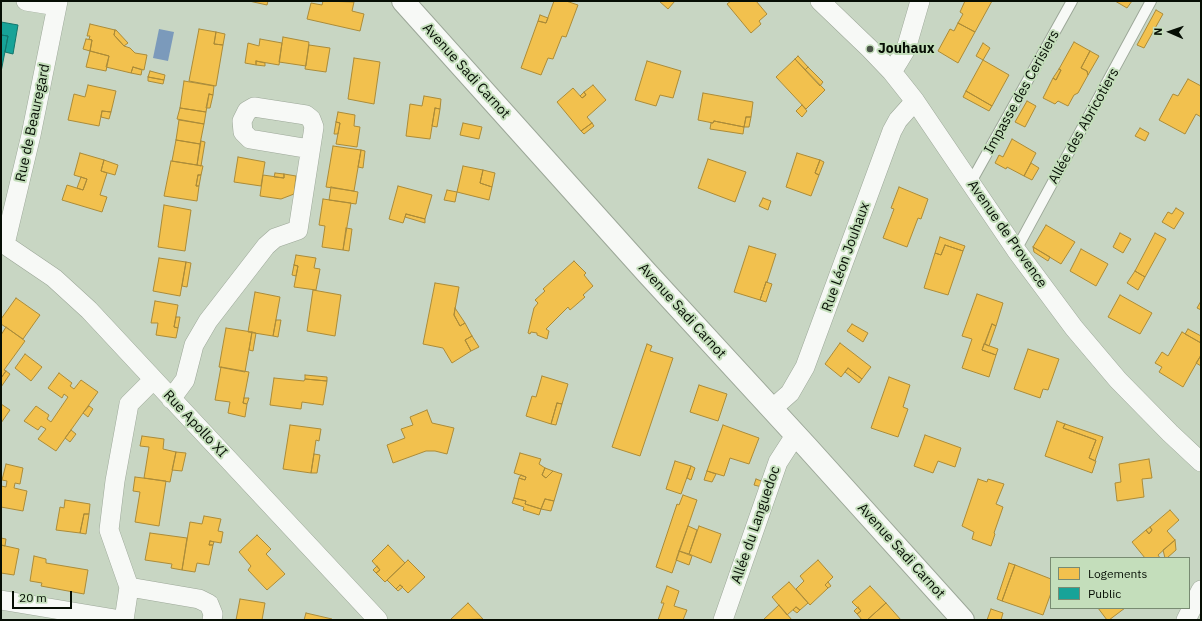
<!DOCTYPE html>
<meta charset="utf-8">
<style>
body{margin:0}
#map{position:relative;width:1202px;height:621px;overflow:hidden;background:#c8d6c3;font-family:"IBM Plex Sans",sans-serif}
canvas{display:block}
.frame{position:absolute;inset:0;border:2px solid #060e04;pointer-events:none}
.legend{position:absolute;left:1050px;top:557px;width:140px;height:52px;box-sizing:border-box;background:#c4debb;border:1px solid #788b72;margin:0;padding:5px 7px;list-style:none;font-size:12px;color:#060e04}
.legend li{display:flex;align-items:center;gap:8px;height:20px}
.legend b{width:20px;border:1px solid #788b72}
.north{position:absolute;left:1150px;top:12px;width:40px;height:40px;-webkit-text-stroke:3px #c4debb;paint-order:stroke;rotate:272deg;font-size:11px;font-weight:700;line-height:16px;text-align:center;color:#060e04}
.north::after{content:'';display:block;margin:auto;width:14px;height:18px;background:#060e04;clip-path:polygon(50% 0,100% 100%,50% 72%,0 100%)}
.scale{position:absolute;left:12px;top:591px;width:60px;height:18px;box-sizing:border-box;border:2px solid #060e04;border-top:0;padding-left:5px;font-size:12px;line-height:14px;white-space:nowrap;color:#060e04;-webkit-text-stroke:3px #c4debb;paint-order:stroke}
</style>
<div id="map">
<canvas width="1202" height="621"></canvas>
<div class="frame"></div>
<ul class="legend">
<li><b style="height:11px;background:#f2c14e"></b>Logements</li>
<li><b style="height:11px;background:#17a398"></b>Public</li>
</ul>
<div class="north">N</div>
<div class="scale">20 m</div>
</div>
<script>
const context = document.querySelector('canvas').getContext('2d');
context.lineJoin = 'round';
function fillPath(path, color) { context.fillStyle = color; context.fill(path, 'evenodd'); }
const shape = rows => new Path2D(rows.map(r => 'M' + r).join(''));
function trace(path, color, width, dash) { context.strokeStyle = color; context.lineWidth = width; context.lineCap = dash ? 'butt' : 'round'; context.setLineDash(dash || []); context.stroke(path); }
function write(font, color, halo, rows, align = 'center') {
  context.font = font + ' "IBM Plex Sans",sans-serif'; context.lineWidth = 4; context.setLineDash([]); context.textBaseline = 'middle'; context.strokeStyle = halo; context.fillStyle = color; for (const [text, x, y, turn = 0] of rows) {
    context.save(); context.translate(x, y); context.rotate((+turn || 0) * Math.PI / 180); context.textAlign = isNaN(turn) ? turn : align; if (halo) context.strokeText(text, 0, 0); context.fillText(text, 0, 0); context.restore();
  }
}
fillPath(shape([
 [159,29,174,32,168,61,153,58]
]), '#7b9abb');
const homes = shape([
 [249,1,268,1,267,5,249,1],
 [323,1,354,2,352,11,364,14,360,31,307,19,311,3,322,5,323,1],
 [554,1,566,1,578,5,566,37,562,36,553,59,548,58,541,75,521,68,538,21,546,23,554,1],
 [659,1,675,1,668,9,659,1],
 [731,1,756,1,767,14,759,21,761,24,751,33,727,4,731,1],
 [965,1,992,1,975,32,958,23,963,14,960,12,965,1],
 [1115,1,1132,1,1127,8,1115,1],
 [1156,10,1163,14,1144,48,1137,45,1156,10],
 [540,15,548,18,546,23,538,21,540,15],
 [958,23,975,32,958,63,938,51,950,29,954,31,958,23],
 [90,24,115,30,114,35,124,46,130,48,135,53,147,55,144,70,133,67,131,73,106,67,109,56,90,51,92,40,89,39,90,36,87,36,90,24],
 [199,29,216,32,214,44,223,45,216,86,189,81,199,29],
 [115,30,116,30,128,43,124,46,114,35,115,30],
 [216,32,225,34,223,45,214,44,216,32],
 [283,37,309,42,306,66,279,62,283,37],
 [86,39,92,40,90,51,83,49,86,39],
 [260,39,282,43,279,65,256,61,256,65,245,63,248,43,259,46,260,39],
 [1074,42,1090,51,1081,68,1087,71,1088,75,1078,93,1074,95,1068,106,1058,101,1055,104,1043,98,1053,78,1056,80,1061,70,1059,69,1074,42],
 [983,43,990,48,983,60,976,56,983,43],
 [309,45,330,48,326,72,305,69,309,45],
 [90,51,109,56,106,71,86,67,90,51],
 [1090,51,1099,56,1088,75,1087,71,1081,68,1090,51],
 [798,56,808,67,805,70,795,59,798,56],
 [354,58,380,62,374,104,348,99,354,58],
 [795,59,825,90,806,109,776,77,795,59],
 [983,60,1009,75,992,106,966,91,983,60],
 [256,61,265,63,265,66,256,65,256,61],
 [647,61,681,71,673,98,660,95,656,106,635,100,647,61],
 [133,67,142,70,141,75,131,73,133,67],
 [808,67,823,82,820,86,805,70,808,67],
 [1059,69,1061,70,1056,80,1053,78,1059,69],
 [150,71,165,75,164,80,148,77,150,71],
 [148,77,164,80,163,84,148,81,148,77],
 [1188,79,1201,86,1201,117,1196,114,1185,134,1159,120,1173,94,1178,96,1188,79],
 [184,81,214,86,213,95,209,94,206,112,180,108,184,81],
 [88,85,116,91,111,112,102,111,99,126,68,120,74,94,85,97,88,85],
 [593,85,606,100,587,117,592,123,581,131,557,102,573,88,582,98,586,95,584,92,593,85],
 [966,91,992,106,989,111,963,97,966,91],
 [584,92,586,95,582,98,580,96,584,92],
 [703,93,753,102,751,117,746,117,744,127,714,121,713,123,698,120,703,93],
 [209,94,213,95,210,108,206,108,209,94],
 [424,96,441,99,440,109,435,108,430,139,406,136,410,104,422,106,424,96],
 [1027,101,1036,106,1025,127,1015,122,1027,101],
 [802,105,807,111,802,117,796,111,802,105],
 [180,108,206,112,204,124,177,119,180,108],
 [435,108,440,109,437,127,432,126,435,108],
 [102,111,111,112,109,119,101,117,102,111],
 [338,112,355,115,354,126,360,127,357,147,336,144,340,123,336,122,338,112],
 [746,117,751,117,749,127,744,127,746,117],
 [179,120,204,124,200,144,176,140,179,120],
 [714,121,744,127,743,134,710,129,711,123,713,123,714,121],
 [336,122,340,123,338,134,334,134,336,122],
 [463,123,482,127,479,139,460,135,463,123],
 [592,123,594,126,584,134,581,131,592,123],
 [1140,128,1149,133,1145,141,1135,136,1140,128],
 [1012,139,1036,153,1024,176,1007,167,1006,169,995,163,999,155,1003,157,1012,139],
 [176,140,200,144,197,165,172,161,176,140],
 [201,141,205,142,201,166,197,165,201,141],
 [333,146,361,150,354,191,326,187,333,146],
 [361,150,365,151,363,168,358,167,361,150],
 [80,153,104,160,101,171,107,173,100,195,107,197,102,212,62,200,67,185,83,190,87,179,74,175,80,153],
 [797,153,820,160,815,173,819,175,811,196,786,187,797,153],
 [238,157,265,162,261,186,234,182,238,157],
 [708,159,746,172,735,202,698,188,708,159],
 [104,160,118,165,115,175,101,171,104,160],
 [820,160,824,162,819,175,815,173,820,160],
 [171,161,203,166,201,175,198,175,196,186,199,186,197,201,164,196,171,161],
 [1031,163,1039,168,1032,180,1024,176,1031,163],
 [463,166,483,170,480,183,492,187,489,200,457,192,463,166],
 [483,170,495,173,492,187,480,183,483,170],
 [275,173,284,174,284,178,274,177,275,173],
 [284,174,296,176,294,194,281,199,260,196,263,175,284,178,284,174],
 [198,175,201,175,199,186,196,186,198,175],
 [81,177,87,179,83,190,77,188,81,177],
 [398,186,432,195,425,219,406,214,403,223,389,219,398,186],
 [331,187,358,192,356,204,329,200,331,187],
 [899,187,928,199,921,219,918,218,907,247,883,238,894,209,891,208,899,187],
 [447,190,457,192,455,202,444,200,447,190],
 [763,198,771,201,768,210,759,206,763,198],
 [323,199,351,203,343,250,322,247,325,226,319,225,323,199],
 [164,205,191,210,185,251,158,247,164,205],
 [1176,208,1184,213,1174,229,1162,222,1168,212,1172,214,1176,208],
 [406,214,425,219,425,223,405,217,406,214],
 [1046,225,1075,242,1061,264,1033,247,1046,225],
 [346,228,352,229,349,251,343,250,346,228],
 [1120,233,1131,239,1123,253,1113,247,1120,233],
 [1155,233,1166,239,1145,277,1135,271,1155,233],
 [940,237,965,246,963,251,945,245,941,255,935,253,940,237],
 [945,245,963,251,948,295,924,288,935,253,941,255,945,245],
 [749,246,776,254,767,282,766,282,760,300,734,292,749,246],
 [1033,247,1050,257,1048,261,1034,252,1033,247],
 [1081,249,1108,264,1096,286,1070,271,1081,249],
 [296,255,316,258,314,268,320,269,316,290,294,287,298,266,294,265,296,255],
 [159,258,186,262,180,296,153,291,159,258],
 [574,261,586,273,584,275,593,286,583,295,585,297,570,310,568,307,546,329,549,331,547,339,537,335,537,333,531,332,530,334,528,333,534,308,538,303,535,300,545,291,543,289,574,261],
 [186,262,191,263,187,287,182,286,186,262],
 [294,265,298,266,296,276,292,275,294,265],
 [1135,271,1145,277,1138,290,1127,283,1135,271],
 [766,282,772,284,766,302,760,300,766,282],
 [435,283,459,287,454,315,460,326,465,323,472,336,465,340,471,351,452,363,443,348,423,344,435,283],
 [313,290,341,295,335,336,307,331,313,290],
 [255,292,280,297,273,336,248,332,255,292],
 [977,294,1003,303,996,326,992,324,982,350,996,355,989,377,962,368,972,339,962,336,977,294],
 [1120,295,1152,313,1140,334,1108,317,1120,295],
 [16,298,40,315,23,339,1,324,1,319,16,298],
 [155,301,178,305,174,327,178,328,176,338,156,335,158,323,151,323,155,301],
 [1201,301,1201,310,1197,308,1201,301],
 [455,308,465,323,460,326,454,315,455,308],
 [176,317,180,317,178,328,174,327,176,317],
 [276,320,281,320,278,337,273,336,276,320],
 [852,324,868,333,863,342,847,331,852,324],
 [992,324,996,326,989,346,985,344,992,324],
 [6,327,25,341,4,370,6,371,1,378,1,335,6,327],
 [226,328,252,332,245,372,219,367,226,328],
 [1188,329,1201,336,1201,343,1185,334,1188,329],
 [252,332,256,333,253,351,249,350,252,332],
 [1182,332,1201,343,1201,355,1183,387,1159,372,1162,367,1155,363,1162,352,1168,356,1182,332],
 [472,336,479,347,471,351,465,340,472,336],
 [840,343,871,367,862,379,848,368,841,377,825,364,840,343],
 [647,344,652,346,650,351,673,358,640,456,612,447,647,344],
 [984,344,998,349,996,355,982,350,984,344],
 [1028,349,1059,359,1048,390,1043,389,1040,398,1014,389,1028,349],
 [25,354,42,367,31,381,15,368,25,354],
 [1200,357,1201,358,1201,366,1196,363,1200,357],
 [221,367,249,372,243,403,247,404,245,417,228,413,230,402,215,400,221,367],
 [848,368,862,379,859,383,845,372,848,368],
 [6,371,10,374,1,387,1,378,6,371],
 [59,373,72,383,70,386,74,389,81,380,98,392,56,451,38,439,46,429,41,426,38,430,24,421,36,406,49,415,47,419,51,422,68,397,64,394,62,398,48,388,59,373],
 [305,375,327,377,327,381,305,379,305,375],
 [542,376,568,384,562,404,557,403,551,424,526,416,532,396,536,397,542,376],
 [889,377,910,385,903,407,908,409,898,437,871,428,889,377],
 [274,378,304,381,305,379,327,381,323,405,302,402,301,409,270,405,274,378],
 [699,385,727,394,718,421,690,412,699,385],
 [244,398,249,398,247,404,243,403,244,398],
 [557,403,562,404,556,425,551,424,557,403],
 [1,404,10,410,1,423,1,404],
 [89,406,93,409,88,417,83,413,89,406],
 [427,410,432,423,454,428,447,454,435,451,426,451,393,463,387,445,405,438,401,429,413,425,410,417,427,410],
 [1057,421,1065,424,1063,428,1096,440,1089,458,1096,461,1092,473,1045,456,1057,421],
 [1065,424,1103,437,1095,461,1089,458,1096,440,1063,428,1065,424],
 [290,425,321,429,319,441,316,440,311,473,283,469,290,425],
 [723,425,759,438,749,464,730,458,724,476,707,471,723,425],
 [71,430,76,434,70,442,65,438,71,430],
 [925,435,961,448,955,467,938,461,933,473,914,466,925,435],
 [142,436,164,439,163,449,176,452,170,482,144,478,149,447,140,446,142,436],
 [176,452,186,453,182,471,172,470,176,452],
 [520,453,541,459,539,464,545,468,542,475,546,478,553,471,562,474,554,501,545,499,541,509,525,504,526,501,514,498,519,478,525,480,526,477,514,473,520,453],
 [314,454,320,455,317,473,311,473,314,454],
 [1149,459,1152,478,1142,479,1144,497,1117,501,1115,483,1121,482,1119,464,1149,459],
 [675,461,691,466,681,494,666,489,675,461],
 [6,464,23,468,20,484,15,483,14,488,27,491,23,511,1,507,1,486,6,487,7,481,2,480,6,464],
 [691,466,695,468,691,480,687,478,691,466],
 [545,468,553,471,546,478,542,475,545,468],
 [707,471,716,474,712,482,704,480,707,471],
 [521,475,526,477,525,480,519,478,521,475],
 [135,477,166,481,159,526,135,522,140,492,133,491,135,477],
 [756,479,764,482,762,487,754,485,756,479],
 [978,479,987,482,988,479,1004,484,996,504,1003,507,994,533,995,534,991,546,972,539,974,532,962,526,978,479],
 [683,495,697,500,672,573,656,567,677,504,679,505,683,495],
 [514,498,526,501,525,504,541,509,539,515,523,510,524,507,512,503,514,498],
 [545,499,554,501,551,511,541,509,545,499],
 [65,500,90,504,89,514,84,514,80,533,56,530,60,507,64,508,65,500],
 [1170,510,1179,520,1167,531,1175,540,1158,555,1160,558,1145,558,1132,542,1146,530,1149,534,1152,530,1150,527,1170,510],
 [84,514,89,514,86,534,80,533,84,514],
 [204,516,221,519,218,531,223,532,221,543,210,541,209,545,213,545,209,565,197,563,195,572,182,570,190,522,202,524,204,516],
 [688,526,697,530,689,554,679,551,688,526],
 [699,526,721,534,711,563,689,554,699,526],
 [1150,527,1152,530,1149,534,1146,530,1150,527],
 [150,533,187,538,182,570,171,568,172,564,145,560,150,533],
 [257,535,271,549,266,554,285,574,267,590,248,570,251,566,239,552,257,535],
 [1,538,6,539,5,546,1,545,1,538],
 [1175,540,1176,550,1167,558,1165,558,1163,550,1175,540],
 [210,541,214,542,213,545,209,545,210,541],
 [1,545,19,549,14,575,1,573,1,545],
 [388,545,405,563,385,582,376,573,380,570,372,561,388,545],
 [679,551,692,556,689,565,676,560,679,551],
 [34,556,46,559,46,563,88,570,84,594,41,586,42,583,30,581,34,556],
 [408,560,425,577,408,593,400,585,396,589,387,580,408,560],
 [818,560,833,577,825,585,828,588,810,605,796,589,804,581,800,576,818,560],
 [1009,563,1015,565,1002,601,997,599,1009,563],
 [1015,565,1051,579,1051,593,1043,615,1002,601,1015,565],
 [377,566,380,570,376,573,373,570,377,566],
 [789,582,808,603,800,610,796,607,787,615,772,597,789,582],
 [828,582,831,586,828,588,825,585,828,582],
 [400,585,403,587,398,591,396,589,400,585],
 [667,586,679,591,674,606,687,610,683,620,658,620,664,603,661,603,667,586],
 [870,586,886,603,867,620,862,620,857,614,861,611,852,602,870,586],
 [240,599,265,603,262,620,236,620,240,599],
 [468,603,483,619,453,620,451,619,468,603],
 [886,603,901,620,867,620,886,603],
 [779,605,792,620,763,620,779,605],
 [796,607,800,610,797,613,793,610,796,607],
 [858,607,861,611,857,614,854,611,858,607],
 [1098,608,1125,608,1109,620,1107,620,1098,608],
 [991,609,1003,613,1001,620,987,620,991,609],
 [306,613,332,619,332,620,304,620,306,613]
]);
fillPath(homes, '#f2c14e');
trace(homes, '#ab8b38', 1);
const public = shape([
 [1,22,18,25,13,54,5,52,8,36,1,35,1,22],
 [1,35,8,36,1,72,1,35]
]);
fillPath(public, '#17a398');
trace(public, '#12766c', 1);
const service = shape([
 [971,182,1072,1],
 [1016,250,1151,1]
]);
const minor = shape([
 [26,1,57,6],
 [820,1,870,49,892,72,915,101,1016,250,1074,328,1118,380,1170,433,1201,462],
 [892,72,906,49,920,1],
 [1,242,54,278,89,310,378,620],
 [5,244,31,135,58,1],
 [171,399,185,380,194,345,208,321,266,246,275,238,298,230,314,127,311,119,306,115,254,107,247,111,242,121,243,132,250,139,310,149],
 [772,409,790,393,805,367,892,131,898,120,915,101],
 [129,587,199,599,209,604,213,614,212,620],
 [1,600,121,620],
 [124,620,129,587,109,530,115,481,129,404,153,380],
 [723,620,778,462,796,434],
 [1186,620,1201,590]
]);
const primary = shape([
 [403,1,647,273,807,447,963,620]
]);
trace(service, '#9ca798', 12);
trace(minor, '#9ca798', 20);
trace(primary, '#9ca798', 24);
trace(service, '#f7f9f6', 10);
trace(minor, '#f7f9f6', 19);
trace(primary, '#f7f9f6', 22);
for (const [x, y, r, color] of [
 [870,49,4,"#4a5447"]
]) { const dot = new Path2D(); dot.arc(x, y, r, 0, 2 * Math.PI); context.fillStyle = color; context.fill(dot); trace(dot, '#c4debb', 1.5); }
write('bold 14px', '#060e04', '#c4debb', [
 ["Jouhaux",878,49]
], 'left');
write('14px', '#060e04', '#c4debb', [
 ["Avenue Sadi Carnot",466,71,48],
 ["Impasse des Cerisiers",1022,92,-61],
 ["Rue de Beauregard",33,123,-78],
 ["Allée des Abricotiers",1084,126,-61],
 ["Avenue de Provence",1007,234,55],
 ["Rue Léon Jouhaux",846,257,-70],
 ["Avenue Sadi Carnot",682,311,48],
 ["Rue Apollo XI",195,424,47],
 ["Allée du Languedoc",756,525,-71],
 ["Avenue Sadi Carnot",901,551,48]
]);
</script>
